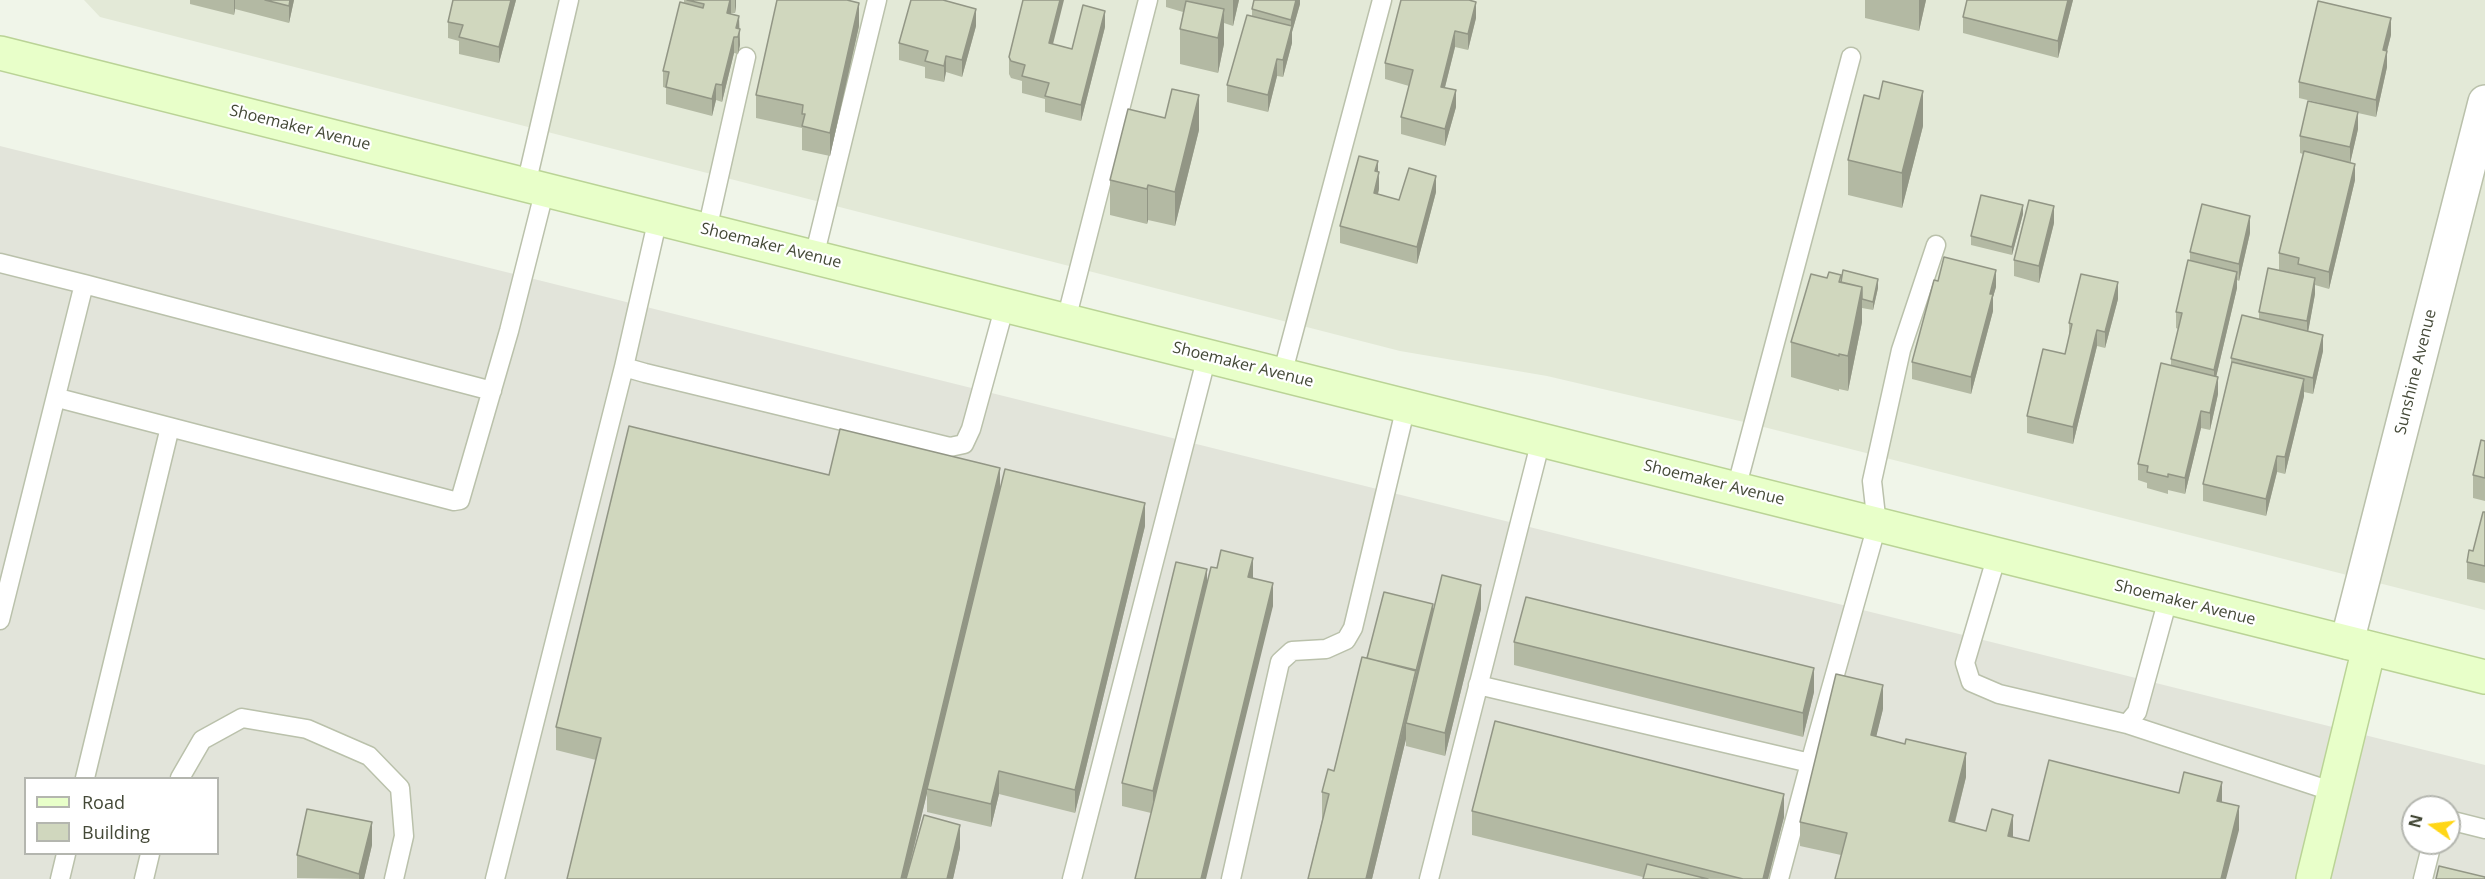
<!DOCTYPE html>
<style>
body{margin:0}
#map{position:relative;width:2485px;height:879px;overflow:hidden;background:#f0f5e9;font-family:"Open Sans",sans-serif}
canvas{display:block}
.legend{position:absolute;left:24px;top:777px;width:195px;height:78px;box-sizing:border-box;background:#fff;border:2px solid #b4b6af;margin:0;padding:8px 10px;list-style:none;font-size:18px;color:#444937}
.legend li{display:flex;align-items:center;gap:12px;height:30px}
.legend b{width:30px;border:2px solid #b4b6af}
.north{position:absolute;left:2401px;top:795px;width:60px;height:60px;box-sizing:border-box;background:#fff;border:2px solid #b4b6af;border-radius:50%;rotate:284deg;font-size:16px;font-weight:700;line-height:24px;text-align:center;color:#444937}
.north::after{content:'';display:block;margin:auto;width:21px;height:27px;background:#ffd616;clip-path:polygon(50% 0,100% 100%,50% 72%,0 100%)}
</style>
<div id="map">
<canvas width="2485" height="879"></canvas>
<ul class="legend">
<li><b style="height:8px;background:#e8ffc9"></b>Road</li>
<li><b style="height:16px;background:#d0d7be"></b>Building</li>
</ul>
<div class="north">N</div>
</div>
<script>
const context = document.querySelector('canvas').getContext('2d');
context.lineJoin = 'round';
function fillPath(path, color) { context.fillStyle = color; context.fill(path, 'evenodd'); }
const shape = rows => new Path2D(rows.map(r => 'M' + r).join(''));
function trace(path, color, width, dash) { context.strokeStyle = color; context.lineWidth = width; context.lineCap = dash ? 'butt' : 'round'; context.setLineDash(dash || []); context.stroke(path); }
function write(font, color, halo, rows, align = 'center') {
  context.font = font + ' "Open Sans",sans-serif'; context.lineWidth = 4.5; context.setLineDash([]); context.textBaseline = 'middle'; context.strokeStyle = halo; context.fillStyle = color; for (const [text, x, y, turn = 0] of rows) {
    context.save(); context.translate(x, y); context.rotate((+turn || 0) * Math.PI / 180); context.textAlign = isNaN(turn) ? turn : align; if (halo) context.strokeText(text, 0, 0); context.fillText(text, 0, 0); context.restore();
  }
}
fillPath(shape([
 [84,0,2485,0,2485,610,1744,422,1547,376,1400,351,100,17]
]), '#e3e9d7');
fillPath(shape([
 [0,146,2485,765,2485,879,0,879],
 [26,778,218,778,218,854,26,854],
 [2413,807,2449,807,2449,843,2413,843]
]), '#e2e4da');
const lane = shape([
 [526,185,569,0],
 [658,218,624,367,645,373,950,447,964,444,971,429,1005,305],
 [707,230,746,57],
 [814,257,877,0],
 [0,263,84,284,0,620],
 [84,284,492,391],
 [1066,320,1148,0],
 [1282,375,1382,0],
 [58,398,454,501,460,500,509,331,545,189],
 [1736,489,1851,57],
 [1997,555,1965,663,1971,682,1999,694,2127,724,2137,712,2168,599],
 [1478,685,1810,763,1779,879],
 [2127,724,2334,792],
 [1810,763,1877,525,1872,481,1901,350,1936,245],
 [85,778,170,427],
 [180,778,202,740,242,718,307,729,369,756,400,788,404,836,394,879],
 [2449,820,2485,829],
 [60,879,66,854],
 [144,879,150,854],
 [495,879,624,367],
 [1072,879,1207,356],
 [1231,879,1280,662,1292,651,1326,649,1346,640,1353,628,1406,406],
 [1429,879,1541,440],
 [2423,879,2432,843]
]);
const street = shape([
 [2347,642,2485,102]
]);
const secondary = shape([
 [0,53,2485,677],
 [2313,879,2369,648]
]);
trace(lane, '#bac1ab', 21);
trace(street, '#bac1ab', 36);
trace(secondary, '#bad396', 36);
trace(lane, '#fff', 18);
trace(street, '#fff', 33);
trace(secondary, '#e8ffc9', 33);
fillPath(shape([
 [190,0,294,0,289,23,235,9,234,15,190,4],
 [453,0,516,0,499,63,459,54,459,41,448,38,448,22],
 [684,0,736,0,736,6,735,13,731,13,731,14,739,28,740,45,738,54,734,53,722,102,716,100,712,116,666,104,666,88,663,87,663,71,684,3],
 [1166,0,1239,0,1233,26,1224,23,1224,44,1218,73,1180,64,1180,29,1183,12,1166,7],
 [1300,0,1300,4,1292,32,1292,43,1283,77,1277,76,1268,112,1227,102,1227,85,1252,16,1252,9],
 [1865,0,1926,0,1919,31,1865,18],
 [1967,0,2073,0,2058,58,1963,33,1963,17],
 [1476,18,1468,50,1455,47,1445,87,1456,107,1445,146,1401,134,1401,117,1409,86,1385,79,1385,63],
 [859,26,830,156,802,150,802,128,756,118,756,95],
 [976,26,962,77,946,72,944,82,925,78,925,67,899,60,899,43],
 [1105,27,1081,121,1045,112,1045,99,1022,93,1022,81,1011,78,1009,74,1009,57,1053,44,1072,49],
 [2391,35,2387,51,2387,67,2376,117,2358,113,2358,129,2350,163,2355,180,2329,289,2315,285,2315,294,2308,331,2323,351,2313,394,2304,392,2304,396,2285,474,2277,472,2266,516,2203,501,2203,484,2231,366,2231,358,2259,319,2259,312,2293,273,2279,270,2279,253,2303,154,2300,153,2300,136,2320,103,2299,98,2299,82],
 [1923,126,1902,208,1848,195,1848,160],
 [1199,130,1175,226,1148,220,1147,224,1110,215,1110,180],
 [1378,172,1379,189,1378,194,1399,200,1436,192,1417,264,1340,243,1340,226],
 [2023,214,2012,255,1971,245,1971,236],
 [2054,223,2039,283,2014,276,2014,260],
 [2250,233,2239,281,2237,280,2237,288,2216,377,2218,394,2210,430,2201,428,2185,494,2168,490,2168,494,2147,488,2147,483,2138,480,2138,464,2171,366,2171,359,2178,329,2176,328,2176,312,2190,260,2190,252],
 [1827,278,1878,288,1873,310,1862,308,1862,322,1848,391,1839,389,1839,391,1791,377,1791,342],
 [1938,281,1996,287,1993,297,1993,311,1971,394,1912,379,1912,362],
 [2118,299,2105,348,2097,346,2073,444,2027,433,2027,416,2065,354,2069,337,2069,323],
 [2485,441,2485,501,2473,498,2473,475],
 [829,475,1000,488,1145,526,1075,813,999,794,991,827,927,812,927,793,907,877,960,848,953,879,567,879,596,760,556,750,556,727],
 [2485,512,2485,583,2467,579,2467,562,2473,551],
 [1253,578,1273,606,1151,813,1122,806,1122,783,1207,584],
 [1481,609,1445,756,1406,746,1406,739,1372,879,1308,879,1322,820,1322,792,1334,771,1367,658,1433,613],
 [1514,642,1814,692,1803,737,1514,665],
 [1883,709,1876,736,1966,777,1955,823,2029,841,2179,793,2222,802,2239,830,1841,855,1800,846,1800,822],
 [1472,811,1784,817,1768,879,1643,879,1643,877,1472,835],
 [372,845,364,879,297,878,297,855]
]), '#b3b9a3');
fillPath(shape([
 [234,0,235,0,235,9,234,15],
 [290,0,294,0,289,23,289,6],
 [511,0,516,0,499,63,499,47],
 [730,0,731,0,731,13,727,30,727,13],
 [735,0,736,0,736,6,735,13],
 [1060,0,1064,0,1049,60,1049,43],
 [1233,0,1239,0,1233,26],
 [1296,0,1300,0,1300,4,1292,32,1292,43,1283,77,1283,60,1291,31,1291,20],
 [1919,0,1926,0,1919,31],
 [2068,0,2073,0,2058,58,2058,41],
 [1476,2,1476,18,1468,50,1468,34],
 [859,3,859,26,830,156,830,133],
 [976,9,976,26,962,77,962,60],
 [1224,9,1224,44,1218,73,1218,38],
 [1105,11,1105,27,1081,121,1081,105],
 [739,16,740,45,738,54,738,37,736,28],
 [2391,18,2391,35,2383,66,2383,50],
 [1455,31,1455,47,1441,103,1441,87],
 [734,37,734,53,722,102,722,85],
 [2387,51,2387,67,2376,117,2376,100],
 [946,56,946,72,944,82,944,66],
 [1277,59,1277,76,1268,112,1268,95],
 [716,84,716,100,712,116,712,99],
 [1456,90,1456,107,1445,146,1445,129],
 [1923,91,1923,126,1902,208,1902,173],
 [1199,95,1199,130,1175,226,1175,192],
 [2358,112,2358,129,2350,164,2350,147],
 [1378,161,1378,178,1379,172,1379,189,1374,209,1375,171],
 [2355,164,2355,180,2329,289,2329,272],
 [1436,176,1436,192,1417,264,1417,247],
 [1148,185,1148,220,1147,224,1147,189],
 [2023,205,2023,214,2012,255,2012,247],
 [2054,206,2054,223,2039,283,2039,266],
 [2250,216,2250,233,2239,281,2239,264],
 [1996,270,1996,287,1993,297,1993,311,1971,394,1971,377],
 [2237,272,2237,288,2214,386,2214,370],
 [2315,278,2315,294,2307,338,2307,321],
 [1878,279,1878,288,1873,310,1873,302],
 [2118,282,2118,299,2105,348,2105,332],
 [1862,287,1862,322,1848,391,1848,356],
 [2097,330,2097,346,2073,444,2073,427],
 [2323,335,2323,351,2313,394,2313,378],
 [2218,377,2218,394,2210,430,2210,413],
 [2304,379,2304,396,2285,474,2285,457],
 [2201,411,2201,428,2185,494,2185,478],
 [2277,456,2277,472,2266,516,2266,499],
 [1000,468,1000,491,927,789,927,793,906,879,901,879],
 [1145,503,1145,526,1075,813,1075,790],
 [1253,558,1253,582,1248,577],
 [1207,569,1207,593,1153,814,1153,791],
 [1273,583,1273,606,1206,879,1201,879],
 [1481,585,1481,609,1445,756,1445,733],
 [1433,604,1433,621,1406,723,1406,739,1372,879,1366,879],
 [1814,668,1814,692,1803,737,1803,713],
 [1883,685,1883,709,1871,758,1871,735],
 [1966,753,1966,777,1949,845,1949,821],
 [999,771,999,794,991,827,991,804],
 [2222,782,2222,805,2217,801],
 [1784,794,1784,817,1768,879,1763,879],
 [2239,806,2239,830,2226,879,2221,879],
 [2013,815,2013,838,2008,836],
 [372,822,372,845,364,879,359,879,359,874],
 [960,825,960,848,953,879,947,879]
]), '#929685');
const building = shape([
 [265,0,290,0,289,6,265,0],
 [453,0,511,0,499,47,459,37,463,25,448,22,453,0],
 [687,0,730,0,727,13,739,16,736,28,740,29,738,37,734,37,722,85,716,84,712,99,666,87,669,72,663,71,680,2,703,8,704,4,687,0],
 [777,0,847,0,859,3,830,133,802,126,805,114,802,114,803,105,756,95,777,0],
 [911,0,943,0,976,9,962,60,946,56,944,66,925,61,928,51,899,43,911,0],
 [1023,0,1060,0,1049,43,1072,49,1083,5,1105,11,1081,105,1045,96,1049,83,1022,76,1025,65,1011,61,1009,57,1023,0],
 [1254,0,1296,0,1291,20,1252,9,1254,0],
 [1401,0,1469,0,1476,2,1468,34,1455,31,1441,87,1456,90,1445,129,1401,117,1413,70,1385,63,1401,0],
 [1967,0,2068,0,2058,41,1963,17,1967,0],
 [1186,1,1224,9,1218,38,1180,29,1186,1],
 [2318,1,2391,18,2383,50,2387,51,2376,100,2299,82,2318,1],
 [1247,15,1292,26,1283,60,1277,59,1268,95,1227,85,1247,15],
 [1883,81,1923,91,1902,173,1848,160,1864,95,1879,99,1883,81],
 [1172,89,1199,95,1175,192,1148,185,1147,189,1110,180,1128,109,1165,118,1172,89],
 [2308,101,2358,112,2350,147,2300,136,2308,101],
 [2304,151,2355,164,2329,272,2298,264,2299,258,2279,253,2304,151],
 [1359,156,1378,161,1375,171,1379,172,1374,193,1399,200,1409,168,1436,176,1417,247,1340,226,1359,156],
 [1981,195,2023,205,2012,247,1971,236,1981,195],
 [2029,200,2054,206,2039,266,2014,260,2029,200],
 [2202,204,2250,216,2239,264,2190,252,2202,204],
 [1944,257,1996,270,1990,294,1993,294,1971,377,1912,362,1934,280,1938,281,1944,257],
 [2188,260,2237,272,2214,370,2171,359,2182,313,2176,312,2188,260],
 [2268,268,2315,278,2307,321,2259,312,2268,268],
 [1843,270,1878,279,1873,302,1862,299,1862,287,1841,282,1843,270],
 [1829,272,1841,275,1839,282,1862,287,1848,356,1839,354,1839,356,1791,342,1811,274,1827,278,1829,272],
 [2081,274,2118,282,2105,332,2097,330,2073,427,2027,416,2043,349,2065,354,2072,324,2069,323,2081,274],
 [2242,315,2323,335,2313,378,2231,358,2242,315],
 [2232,362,2304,379,2285,457,2277,456,2266,499,2203,484,2232,362],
 [2161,363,2218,377,2210,413,2201,411,2185,478,2168,474,2168,477,2147,472,2148,466,2138,464,2161,363],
 [629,426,829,475,840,429,1000,468,901,879,567,879,601,738,556,727,629,426],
 [2481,440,2485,441,2485,478,2473,475,2481,440],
 [1005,469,1145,503,1075,790,999,771,991,804,927,789,1005,469],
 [2483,512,2485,512,2485,566,2467,562,2469,550,2473,551,2483,512],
 [1221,550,1253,558,1248,577,1273,583,1201,879,1135,879,1211,567,1217,568,1221,550],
 [1176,562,1207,569,1153,791,1122,783,1176,562],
 [1442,575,1481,585,1445,733,1406,723,1442,575],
 [1384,592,1433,604,1416,671,1367,658,1384,592],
 [1526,597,1814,668,1803,713,1514,642,1526,597],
 [1362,657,1416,670,1366,879,1308,879,1329,794,1322,792,1328,769,1334,771,1362,657],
 [1836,674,1883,685,1871,735,1905,744,1906,739,1966,753,1949,821,1986,831,1992,809,2013,815,2008,836,2029,841,2049,760,2179,793,2184,772,2222,782,2217,801,2239,806,2221,879,1835,879,1847,833,1800,822,1836,674],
 [1495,721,1784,794,1763,879,1743,879,1472,811,1495,721],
 [307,809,372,822,359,874,297,855,307,809],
 [924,815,960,825,947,879,906,879,924,815],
 [1647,864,1708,879,1643,879,1647,864],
 [2439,866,2485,877,2485,879,2436,879,2439,866]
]);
fillPath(building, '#d0d7be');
trace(building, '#929685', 1.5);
write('16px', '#444937', '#fff', [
 ["Shoemaker Avenue",300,128,14],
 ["Shoemaker Avenue",771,246,14],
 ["Shoemaker Avenue",1243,365,14],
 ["Sunshine Avenue",2416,372,-76],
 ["Shoemaker Avenue",1714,483,14],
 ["Shoemaker Avenue",2185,603,14]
]);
</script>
